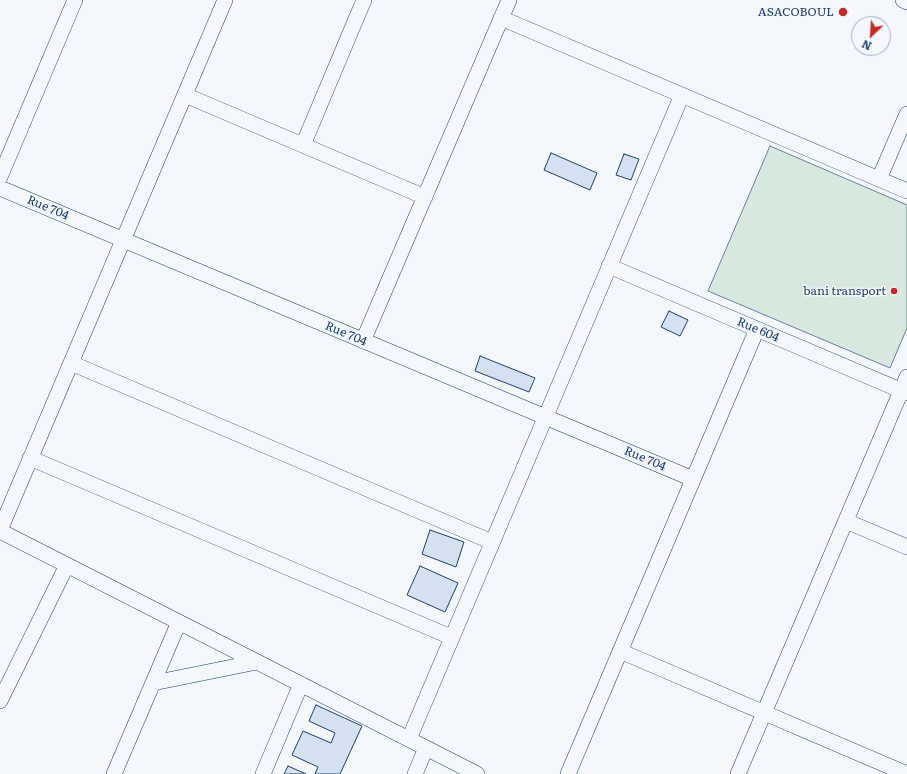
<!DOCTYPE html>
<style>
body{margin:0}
#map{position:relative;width:907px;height:774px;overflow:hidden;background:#f4f7fb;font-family:Literata,serif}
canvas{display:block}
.north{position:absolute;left:851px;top:16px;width:40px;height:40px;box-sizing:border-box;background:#f4f7fb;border:1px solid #9eadc5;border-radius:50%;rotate:205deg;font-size:11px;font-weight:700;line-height:16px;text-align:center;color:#1d3f73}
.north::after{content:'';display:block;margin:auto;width:14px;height:18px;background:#c62828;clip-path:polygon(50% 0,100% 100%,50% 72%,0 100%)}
</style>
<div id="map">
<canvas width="907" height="774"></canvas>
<div class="north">N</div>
</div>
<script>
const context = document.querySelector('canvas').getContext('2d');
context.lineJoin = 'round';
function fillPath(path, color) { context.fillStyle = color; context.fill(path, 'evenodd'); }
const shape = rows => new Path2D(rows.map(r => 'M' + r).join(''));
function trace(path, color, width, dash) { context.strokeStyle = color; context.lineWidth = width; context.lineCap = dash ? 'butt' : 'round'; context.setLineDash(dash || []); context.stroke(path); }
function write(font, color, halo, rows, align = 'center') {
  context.font = font + ' Literata,serif'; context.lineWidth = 3; context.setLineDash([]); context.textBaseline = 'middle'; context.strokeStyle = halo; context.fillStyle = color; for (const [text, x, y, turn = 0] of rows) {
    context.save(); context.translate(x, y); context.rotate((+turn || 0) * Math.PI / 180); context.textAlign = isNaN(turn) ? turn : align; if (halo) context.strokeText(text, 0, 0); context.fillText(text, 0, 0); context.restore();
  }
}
const green = shape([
 [770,146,907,205,907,328,890,368,708,291,770,146]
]);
fillPath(green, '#d7e8df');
trace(green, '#687fa3', 1);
const building = shape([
 [551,153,597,173,590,190,544,170,551,153],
 [624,154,639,159,631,180,616,175,624,154],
 [669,311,688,320,680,336,661,327,669,311],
 [480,356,535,378,529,392,475,371,480,356],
 [430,530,464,542,456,567,422,554,430,530],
 [420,566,458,583,445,612,407,595,420,566],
 [316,705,362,726,340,774,315,774,318,767,292,755,303,731,331,743,335,733,309,721,316,705],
 [288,766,306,774,284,774,288,766]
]);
fillPath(building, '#d5e0f0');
trace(building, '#1d3f73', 1);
const minor = shape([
 [903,0,907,2],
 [501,18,907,191],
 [185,95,425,197],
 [303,145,364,0],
 [0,177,75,0],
 [879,179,907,114],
 [0,188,693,479],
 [609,266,907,393],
 [363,341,509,0],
 [71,363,492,542],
 [30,458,451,637],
 [846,521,907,547],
 [0,530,225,0],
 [0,531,477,774],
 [620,651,907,774],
 [153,683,257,662],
 [0,701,67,565],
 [409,739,682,95],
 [114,774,179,622],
 [263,774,301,684],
 [415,774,426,748],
 [568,774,757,329],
 [738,774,907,377]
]);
trace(minor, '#1d3f73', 16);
trace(minor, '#f4f7fb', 15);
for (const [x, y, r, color] of [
 [843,12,5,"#c62828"],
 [894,291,4,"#c62828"]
]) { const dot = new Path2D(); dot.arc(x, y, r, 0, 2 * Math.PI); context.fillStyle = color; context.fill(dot); trace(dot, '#f4f7fb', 1.5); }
write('12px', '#1d3f73', '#f4f7fb', [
 ["ASACOBOUL",834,12],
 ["bani transport",886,291]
], 'right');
write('12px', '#1d3f73', '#f4f7fb', [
 ["Rue 704",48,208,23],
 ["Rue 604",758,330,23],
 ["Rue 704",346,334,23],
 ["Rue 704",645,459,23]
]);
</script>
